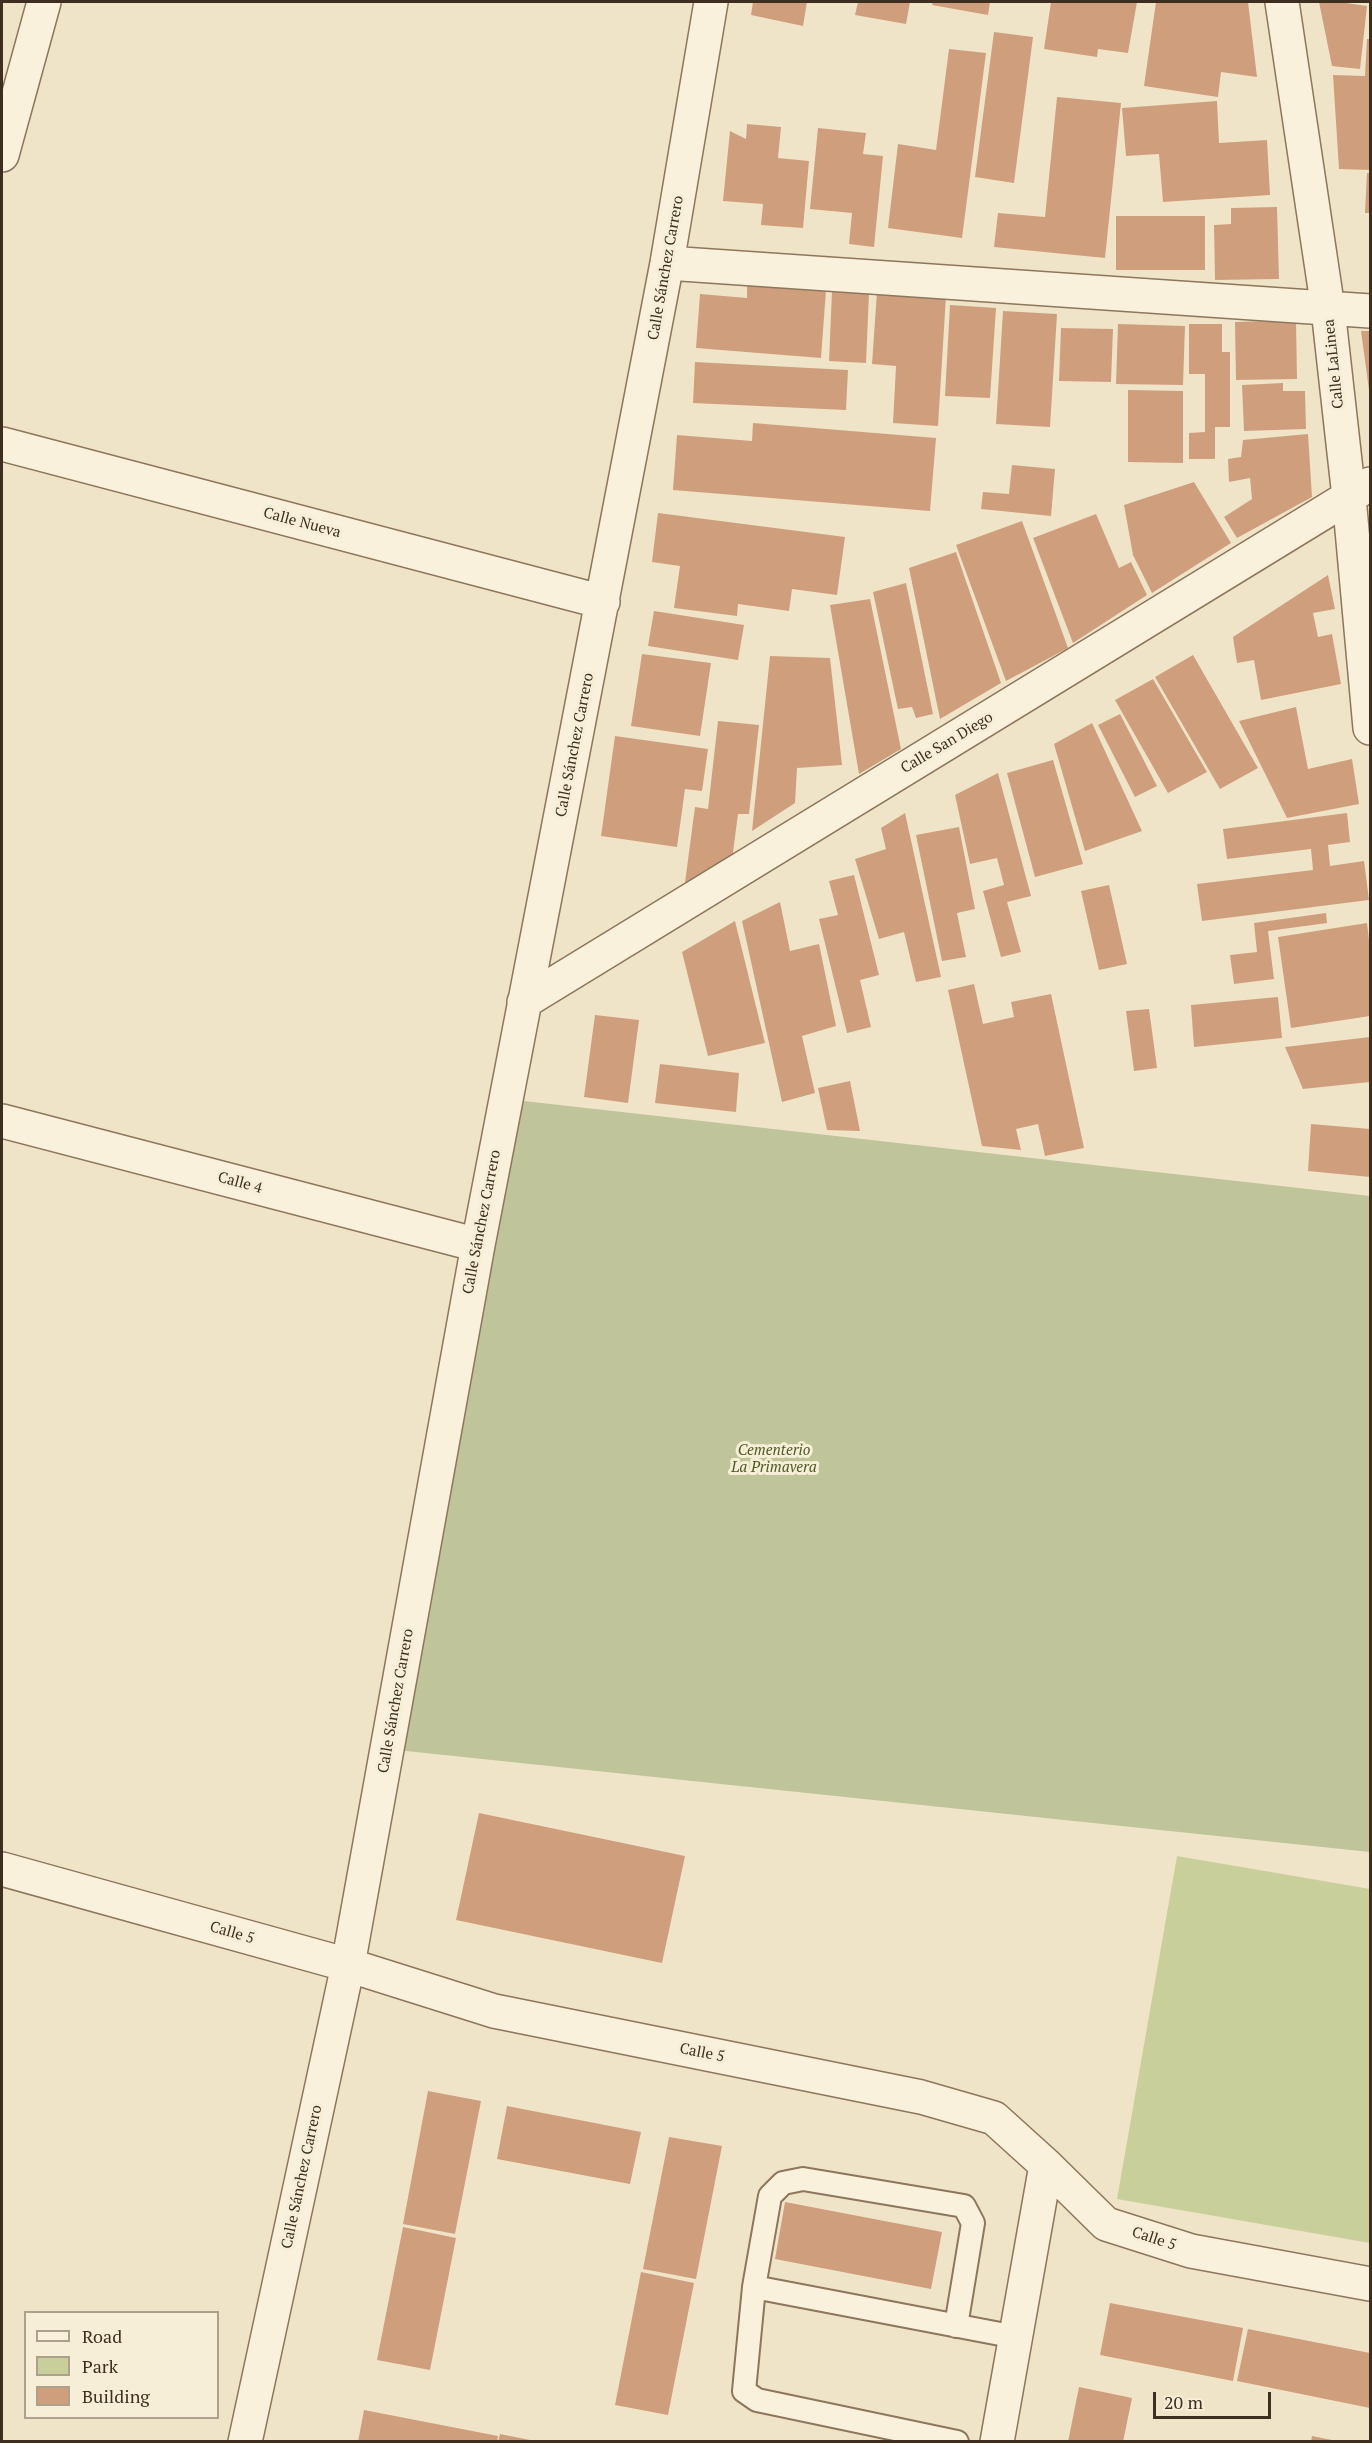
<!DOCTYPE html>
<meta charset="utf-8">
<style>
body{margin:0}
#map{position:relative;width:1372px;height:2443px;overflow:hidden;background:#f0e4c8;font-family:"PT Serif",serif}
canvas{display:block}
.frame{position:absolute;inset:0;border:3px solid #3d2e20;pointer-events:none}
.legend{position:absolute;left:24px;top:2311px;width:195px;height:108px;box-sizing:border-box;background:#f7eed8;border:2px solid #ada18e;margin:0;padding:8px 10px;list-style:none;font-size:18px;color:#3d2e20}
.legend li{display:flex;align-items:center;gap:12px;height:30px}
.legend b{width:30px;border:2px solid #ada18e}
.scale{position:absolute;left:1153px;top:2392px;width:118px;height:27px;box-sizing:border-box;border:3px solid #3d2e20;border-top:0;padding-left:8px;font-size:18px;line-height:21px;white-space:nowrap;color:#3d2e20;-webkit-text-stroke:4px #f7eed8;paint-order:stroke}
</style>
<div id="map">
<canvas width="1372" height="2443"></canvas>
<div class="frame"></div>
<ul class="legend">
<li><b style="height:8px;background:#faf1dc"></b>Road</li>
<li><b style="height:16px;background:#c9cf9b"></b>Park</li>
<li><b style="height:16px;background:#cf9f7d"></b>Building</li>
</ul>
<div class="scale">20 m</div>
</div>
<script>
const context = document.querySelector('canvas').getContext('2d');
context.lineJoin = 'round';
function fillPath(path, color) { context.fillStyle = color; context.fill(path, 'evenodd'); }
const shape = rows => new Path2D(rows.map(r => 'M' + r).join(''));
function trace(path, color, width, dash) { context.strokeStyle = color; context.lineWidth = width; context.lineCap = dash ? 'butt' : 'round'; context.setLineDash(dash || []); context.stroke(path); }
function write(font, color, halo, rows, align = 'center') {
  context.font = font + ' "PT Serif",serif'; context.lineWidth = 6; context.setLineDash([]); context.textBaseline = 'middle'; context.strokeStyle = halo; context.fillStyle = color; for (const [text, x, y, turn = 0] of rows) {
    context.save(); context.translate(x, y); context.rotate((+turn || 0) * Math.PI / 180); context.textAlign = isNaN(turn) ? turn : align; if (halo) context.strokeText(text, 0, 0); context.fillText(text, 0, 0); context.restore();
  }
}
fillPath(shape([
 [1177,1856,1370,1889,1370,2243,1117,2199]
]), '#c9cf9b');
fillPath(shape([
 [506,1099,1370,1196,1370,1852,387,1749]
]), '#bfc49a');
fillPath(shape([
 [753,2,807,2,803,26,751,15],
 [858,2,910,2,906,24,855,15],
 [933,2,990,2,988,15,932,5],
 [1051,2,1137,2,1128,53,1098,49,1097,57,1044,49],
 [1156,2,1248,2,1257,77,1221,72,1218,97,1144,86],
 [1319,2,1339,2,1367,6,1360,69,1332,66],
 [994,32,1033,37,1014,183,975,177],
 [1367,39,1370,39,1370,170,1339,169,1333,75,1365,76],
 [949,49,986,53,962,238,888,228,898,144,936,150],
 [1057,97,1121,103,1105,258,994,247,998,213,1045,217],
 [1217,101,1219,143,1267,140,1270,195,1163,202,1159,154,1126,156,1122,108],
 [747,124,781,127,778,158,809,161,803,228,761,225,763,204,723,201,730,131,746,139],
 [818,128,866,133,863,154,883,156,874,247,849,244,852,213,810,209],
 [1367,173,1370,173,1370,213,1365,213],
 [1277,207,1279,279,1215,280,1214,225,1231,224,1231,208],
 [1116,216,1205,216,1205,270,1116,270],
 [747,284,826,290,821,358,696,348,700,294,747,298],
 [832,291,869,293,866,363,829,361],
 [877,292,946,296,938,426,893,423,896,366,872,364],
 [950,305,996,308,990,398,945,396],
 [1003,311,1057,314,1050,427,996,424],
 [1296,320,1297,379,1236,380,1235,322],
 [1118,324,1185,326,1183,385,1116,384],
 [1189,324,1222,324,1222,352,1230,352,1230,427,1215,427,1215,459,1189,459,1189,433,1205,432,1205,374,1189,374],
 [1061,328,1113,329,1111,382,1059,381],
 [1361,331,1370,331,1370,390,1369,390],
 [695,362,848,370,846,410,693,403],
 [1283,383,1283,391,1305,391,1306,429,1244,431,1242,385],
 [1128,390,1183,391,1183,463,1128,462],
 [753,423,936,438,930,511,673,490,677,435,752,441],
 [1308,434,1312,497,1237,538,1224,517,1252,499,1250,478,1229,482,1228,459,1241,457,1243,440],
 [1012,465,1055,469,1051,516,981,509,983,492,1009,494],
 [1194,482,1231,543,1152,593,1133,555,1124,505],
 [658,513,845,537,837,595,792,589,789,611,738,604,737,616,674,608,680,566,652,562],
 [1096,514,1119,568,1131,562,1147,595,1073,643,1033,538],
 [1022,521,1068,648,1006,681,956,545],
 [956,552,1001,683,940,719,909,568],
 [1328,575,1335,609,1313,613,1318,637,1332,634,1341,684,1261,700,1254,660,1237,663,1233,637],
 [906,583,933,714,916,718,912,707,898,709,873,592],
 [870,599,901,749,859,774,830,605],
 [654,611,744,625,738,660,648,646],
 [642,654,711,663,700,736,631,726],
 [1193,655,1258,768,1220,789,1155,677],
 [770,656,830,658,842,765,797,768,795,803,752,831],
 [1153,679,1207,772,1168,793,1115,700],
 [1296,707,1308,769,1352,759,1359,804,1287,818,1239,721],
 [1120,714,1157,786,1135,797,1098,725],
 [718,721,759,725,749,814,738,814,732,860,684,890,695,807,708,809],
 [1092,723,1142,831,1085,851,1054,744],
 [615,736,708,749,702,791,685,789,677,847,601,836],
 [1053,760,1083,864,1035,877,1007,773],
 [998,773,1031,896,1007,902,1021,952,1001,957,983,891,1004,885,997,858,970,864,955,795],
 [905,813,941,977,916,982,904,932,879,939,855,859,886,849,881,828],
 [1347,813,1350,842,1328,845,1330,866,1364,861,1369,900,1202,921,1197,884,1313,870,1311,849,1227,859,1223,829],
 [959,827,975,909,957,913,966,957,942,961,916,835],
 [854,875,879,975,860,980,871,1027,847,1033,819,919,838,915,829,881],
 [1109,885,1127,964,1099,970,1081,891],
 [780,902,790,951,819,944,836,1026,802,1036,815,1093,782,1102,742,921],
 [1326,913,1327,923,1268,931,1274,979,1234,984,1230,955,1257,952,1254,923],
 [735,921,765,1043,708,1056,682,952],
 [1367,923,1370,948,1370,1016,1291,1028,1278,937],
 [974,984,983,1024,1014,1017,1011,1002,1051,994,1084,1148,1045,1156,1038,1124,1016,1129,1021,1150,982,1146,948,990],
 [1278,997,1282,1038,1194,1047,1191,1005],
 [1149,1009,1157,1068,1134,1071,1126,1011],
 [595,1015,639,1020,628,1103,584,1097],
 [1370,1037,1370,1082,1303,1089,1285,1047],
 [660,1064,739,1073,736,1112,655,1103],
 [850,1081,860,1131,827,1130,818,1088],
 [1311,1124,1370,1129,1370,1177,1308,1171],
 [479,1813,685,1856,662,1963,456,1920],
 [428,2091,481,2101,455,2234,403,2224],
 [507,2106,641,2132,630,2184,497,2159],
 [669,2137,722,2146,696,2279,643,2269],
 [785,2202,942,2232,931,2289,775,2259],
 [403,2227,456,2238,430,2370,377,2360],
 [641,2272,694,2283,668,2415,615,2405],
 [1110,2303,1243,2328,1233,2381,1100,2355],
 [1248,2329,1370,2353,1370,2408,1237,2381],
 [1079,2387,1132,2398,1123,2442,1068,2442],
 [364,2410,498,2436,497,2442,358,2442],
 [500,2434,530,2440,530,2442,498,2442],
 [1312,2436,1332,2440,1332,2442,1311,2442]
]), '#cf9f7d');
const lane = shape([
 [754,2287,770,2196,783,2183,803,2179,964,2206,973,2223,956,2326],
 [957,2442,757,2400,744,2391,754,2287,1016,2337]
]);
const street = shape([
 [1282,2,1328,309,1349,497,1370,728],
 [2,155,44,2],
 [667,263,1370,311],
 [2,444,603,602],
 [524,1002,1370,484],
 [2,1121,478,1245],
 [2,1869,348,1965,494,2011,921,2097,994,2118,1046,2165,1106,2224,1191,2251,1370,2284],
 [245,2442,348,1965,478,1245,667,263,711,2],
 [997,2442,1046,2165]
]);
trace(lane, '#8d765c', 26);
trace(street, '#8d765c', 36);
trace(lane, '#faf1dc', 22);
trace(street, '#faf1dc', 33);
write('15px', '#3d2e20', '#f7eed8', [
 ["Calle Sánchez Carrero",666,268,-80],
 ["Calle LaLinea",1334,364,-96],
 ["Calle Nueva",302,523,15],
 ["Calle San Diego",947,743,-31],
 ["Calle Sánchez Carrero",575,745,-79],
 ["Calle 4",240,1183,15],
 ["Calle Sánchez Carrero",482,1222,-79],
 ["Calle Sánchez Carrero",396,1701,-80],
 ["Calle 5",232,1933,16],
 ["Calle 5",702,2053,11],
 ["Calle Sánchez Carrero",302,2177,-78],
 ["Calle 5",1154,2239,18]
]);
write('italic 15px', '#4d5a26', '#f7eed8', [
 ["Cementerio",774,1451],
 ["La Primavera",774,1468]
]);
</script>
